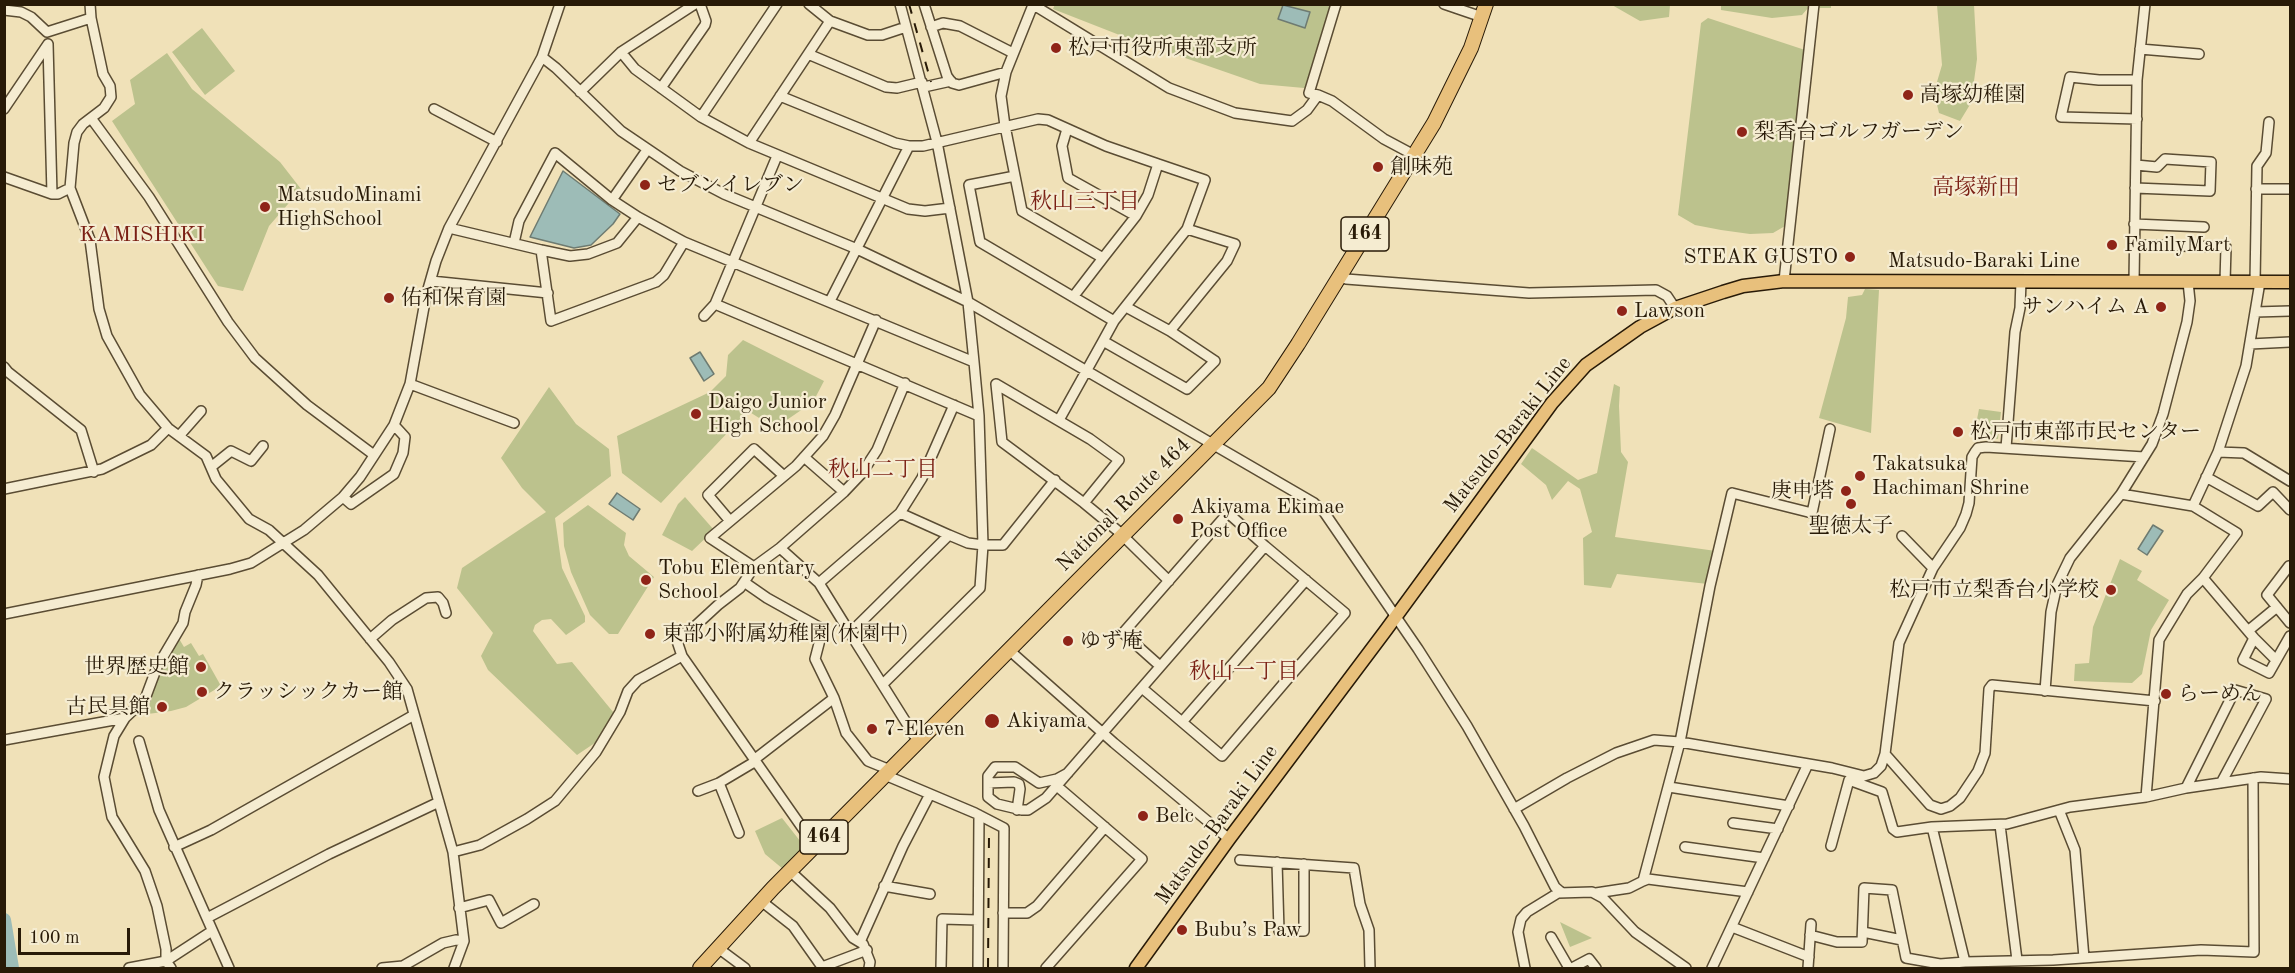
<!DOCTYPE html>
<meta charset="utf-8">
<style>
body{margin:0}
#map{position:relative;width:2295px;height:973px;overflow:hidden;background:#f0e1b8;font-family:"Old Standard TT",serif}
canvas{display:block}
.frame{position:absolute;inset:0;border:6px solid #281a07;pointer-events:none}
.scale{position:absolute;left:18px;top:928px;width:112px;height:27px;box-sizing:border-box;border:3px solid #281a07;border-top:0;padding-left:8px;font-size:18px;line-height:21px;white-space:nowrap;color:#281a07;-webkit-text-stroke:4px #f5ecd1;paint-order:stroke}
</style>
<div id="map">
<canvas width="2295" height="973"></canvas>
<div class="frame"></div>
<div class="scale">100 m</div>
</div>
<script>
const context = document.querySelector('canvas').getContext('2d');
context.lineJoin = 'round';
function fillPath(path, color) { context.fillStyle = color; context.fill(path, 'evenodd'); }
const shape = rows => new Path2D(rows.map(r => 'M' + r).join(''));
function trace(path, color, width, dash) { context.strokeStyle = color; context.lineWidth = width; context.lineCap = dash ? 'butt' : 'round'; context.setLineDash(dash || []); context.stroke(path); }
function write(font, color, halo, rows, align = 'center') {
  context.font = font + ' "Old Standard TT","Noto Serif JP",serif'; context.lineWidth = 4.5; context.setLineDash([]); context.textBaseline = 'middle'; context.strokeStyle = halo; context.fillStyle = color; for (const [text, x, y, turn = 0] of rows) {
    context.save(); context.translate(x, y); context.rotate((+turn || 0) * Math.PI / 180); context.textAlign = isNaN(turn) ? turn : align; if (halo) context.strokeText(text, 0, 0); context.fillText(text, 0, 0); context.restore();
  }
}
fillPath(shape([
 [1055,4,1333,5,1306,87,1304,88,1260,84,1122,36,1053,9],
 [1831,4,1831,8,1808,8,1802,15,1772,18,1721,10,1721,5],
 [1612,5,1670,5,1669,17,1640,21],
 [1937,5,1974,5,1977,59,1971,103,1960,121,1939,113,1934,92,1942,65],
 [1708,18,1805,50,1785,226,1773,233,1750,234,1721,230,1695,225,1678,215,1701,23],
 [202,28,235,71,205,95,172,52],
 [167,53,192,89,280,162,301,189,269,226,243,291,218,286,112,121,135,104,130,80],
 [1865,289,1879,290,1871,433,1819,418,1846,318,1848,297,1862,295],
 [743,340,824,381,813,402,775,428,748,411,661,503,622,473,617,436,710,392,726,376,728,355],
 [1614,384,1620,387,1619,406,1621,452,1628,462,1615,537,1716,551,1708,584,1617,574,1611,588,1584,585,1583,538,1592,532,1580,489,1568,481,1552,500,1546,485,1521,464,1532,448,1578,480,1597,473],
 [549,387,576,424,609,449,611,476,555,518,562,568,585,616,585,622,566,635,551,619,542,620,535,625,533,631,557,664,572,662,618,718,611,732,577,755,488,670,481,656,493,633,457,588,462,568,546,512,522,488,501,458],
 [1979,409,2001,412,1998,439,1974,435],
 [685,497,714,530,692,551,662,535,678,504],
 [588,505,626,533,624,545,629,556,654,577,618,634,609,634,590,615,571,572,564,546,563,523],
 [2120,559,2142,571,2137,580,2169,600,2151,630,2142,674,2132,683,2074,681,2075,664,2089,663,2093,627],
 [178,637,184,647,191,643,199,656,203,654,221,686,186,707,171,711,132,716],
 [782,818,804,846,783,869,765,854,755,831],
 [1560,922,1592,938,1570,947]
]), '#bcc28d');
const water = shape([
 [1283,5,1310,12,1305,28,1278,19,1283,5],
 [563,171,620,214,613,224,591,245,574,248,530,237,563,171],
 [700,352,714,374,704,381,690,358,700,352],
 [617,493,640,509,633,520,609,504,617,493],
 [2153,525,2163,531,2147,555,2138,549,2153,525]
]);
fillPath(water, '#9dbcb7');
trace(water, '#6e7b71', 1.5);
trace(shape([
 [4,920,12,968]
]), '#9dbcb7', 14);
const minor = shape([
 [90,4,91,18,103,74,110,86,111,97,104,108,83,124,77,132,74,143,70,188,90,240,99,309,107,336,140,395,168,428,206,456,216,479,249,519,269,530,318,575,389,662,407,689,453,852,464,941,454,968],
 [809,4,830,21,868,35,882,35,906,27],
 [900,4,937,142,968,302,974,362],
 [924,4,947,76,952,83,959,85,1006,72,1001,96,1005,126,1022,211,1103,258,1136,216,1148,195,1158,164,1205,180,1187,229,1114,321,1103,341,1187,389,1215,361,1170,331,1227,261,1235,244,1187,229],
 [1032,4,1169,88,1235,113,1292,121,1307,110,1318,95,1309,93,1336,4],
 [1444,4,1482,17],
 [4,10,21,12,31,17,47,32,91,18],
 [931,27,943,23,960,26,1013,53],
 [48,44,52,194],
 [2140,49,2199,54],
 [621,52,635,69,701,117,749,143,908,209,925,211,950,208],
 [808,54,886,87,897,88,922,82],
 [542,57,556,68,621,131,680,171,724,194,857,249,968,302,1314,503,1324,512,1418,649,1467,726,1524,826,1555,887,1562,893],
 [1006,72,1033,5],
 [924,87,951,81],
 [661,88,705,25,706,21,700,4],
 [580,92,621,52,695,4],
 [1318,95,1332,101,1384,139,1414,155],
 [780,96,895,143,909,146,923,146,1038,119,1048,120,1106,146,1158,164],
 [4,109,48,44],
 [434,109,497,142],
 [701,117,777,4],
 [91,118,149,197,228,322,255,358,307,405,374,455],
 [2137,119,2061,117,2070,77,2099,80,2137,80],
 [1067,129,1062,146,1068,178,1136,216],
 [749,143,830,21],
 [1015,176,969,185,980,242,1114,321],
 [4,177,52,194,58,194,70,188],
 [2135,188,2210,191,2211,162,2165,159,2157,167,2136,165],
 [2256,189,2290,189],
 [612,200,647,150],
 [2134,224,2204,227],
 [449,228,541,250,551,321,656,282,664,275,684,242],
 [514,243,519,221,555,153,612,200,638,217,684,242,974,362,979,416,715,304],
 [2135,245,2226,247,2225,282],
 [541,250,570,256,588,254,617,243,638,217],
 [1340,276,1346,279,1529,293,1656,290,1667,296,1675,308],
 [431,281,548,293],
 [1784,281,1814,4],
 [2134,282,2137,80,2145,4],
 [2255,282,2257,166,2266,153,2269,122],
 [1073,297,1103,258],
 [830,301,909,146],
 [1126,307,1170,331],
 [2255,312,2290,311],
 [704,316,715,304,777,156],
 [2250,344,2290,342],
 [4,367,8,372,81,430,94,472],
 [410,384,514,423],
 [996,384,1090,439,1119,460,1084,503,1002,442,996,384],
 [1059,420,1103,341],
 [179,436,201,411],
 [2006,448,2015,332,2020,308,2021,281],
 [2218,452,2244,453,2290,481],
 [804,457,844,492],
 [211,467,231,451,251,461,263,446],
 [2206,477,2258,506,2273,492,2290,510],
 [4,489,102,469,151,445,168,428],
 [2121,494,2193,506,2237,533,2203,578,2187,594,2159,640,2146,797],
 [343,497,351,504,394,474,403,453,405,437,394,425],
 [1084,503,1118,531,1169,581],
 [2193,506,2218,452,2246,366,2260,282],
 [900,513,949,535],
 [730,521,708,495,754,449,784,476],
 [1902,536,1933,568],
 [780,548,819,583,850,633,949,535,968,543,983,545,979,416],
 [2289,566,2267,595,2290,623],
 [754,567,710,538,796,466,823,436,835,415,876,320],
 [2203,578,2254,638,2276,660],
 [744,582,767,598,819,627,822,632,815,659,834,698,846,733,868,761,890,770],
 [819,583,900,513,922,478,954,405],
 [4,614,230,569,251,563,304,530,343,497,360,477,394,425,410,384,426,296,436,261,449,228,542,57,560,4],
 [2249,630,2277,607],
 [850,633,914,735,921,737],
 [2254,638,2243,660,2269,673,2290,636],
 [370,639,392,620,426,598,438,597,443,603,446,613],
 [1009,650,1114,743,1229,839],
 [883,684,980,588,983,545,1003,545,1055,480],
 [1142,688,1222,756,1285,682,1345,613,1265,546],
 [2045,691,2051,612,2057,585,2070,558,2121,494,2152,444,2163,414,2187,322,2190,301,2188,282],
 [1182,722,1306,580],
 [4,740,125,718],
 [139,741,159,810,229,968],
 [1885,754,1930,805,1941,809,1950,806,1960,798,1978,771,1985,753,1989,689,1992,685,2155,701],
 [755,759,834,698],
 [1068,773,1057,779,1039,783,1015,767,995,767,988,776,988,797,997,804,1022,810,1028,810,1046,798,1265,546,1228,513,1123,633,1160,666],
 [885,775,975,813,1004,828,1003,968],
 [719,783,739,833],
 [988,783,1014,782,1019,784,1020,789,1017,810],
 [1669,787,1789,806],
 [2186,788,2235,690,2266,699,2221,783],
 [698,791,719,783,756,761],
 [1514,809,1567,778,1616,753,1654,740,1680,742,1832,768,1864,776,1874,773,1881,766,1885,754,1899,643,1933,568,1960,528,1966,514,1969,503,1972,457,1975,452,1978,448,1986,447,2144,457],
 [2059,810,2075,850,2084,958],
 [1733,823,1778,829],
 [2000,825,2017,960],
 [1932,827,2007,824,2070,807,2146,797,2186,788,2261,777,2290,779],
 [815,846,682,656,676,638,692,629,718,605,740,588,754,567,780,548,844,492,862,473,877,450,905,383],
 [1831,846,1849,780,1882,792,1893,829,1897,832,1932,827,1965,962],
 [174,847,211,830,414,715],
 [1685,847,1764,858],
 [453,852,480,845,527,819,555,801,596,752,620,712,628,691,638,680,682,656],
 [1240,860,1354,868,1360,904,1369,930,1370,968],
 [1277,862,1279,931,1304,931,1304,864],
 [790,871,830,908,853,938,863,944,870,962,869,968],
 [1643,881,1648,879,1748,892],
 [884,886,930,894],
 [1596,893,1629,888,1643,881,1680,742,1710,586,1732,493,1812,513,1830,429],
 [762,899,765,904,793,926,822,967,867,950],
 [459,908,489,900,501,923,534,904],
 [1003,913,1027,913,1037,906,1105,827],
 [207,918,329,854,439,802],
 [1732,927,1809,957],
 [1863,932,1902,940],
 [1810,935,1837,942,1862,942,1864,888,1892,890,1906,958,1940,964],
 [1551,937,1569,968],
 [860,942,903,846,930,794],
 [718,948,745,968],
 [129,968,166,961,212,931],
 [171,968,166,961,166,949,157,906,145,871,112,817,104,777,114,736,125,718,145,699,157,667,183,623,185,612,196,585,198,575],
 [382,968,403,966,443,943,456,940,464,941],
 [941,968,942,919,978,920],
 [978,968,979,815],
 [1046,968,1142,859,1058,787],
 [1525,968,1518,932,1521,919,1527,912,1558,893,1592,892,1603,898,1635,932,1686,968],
 [1572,968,1589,959,1596,968],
 [1712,968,1808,764],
 [1808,968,1811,924],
 [1941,968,1940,964,1965,962,2053,960,2201,950,2254,952,2253,778]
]);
const major = shape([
 [1136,968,1229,839,1386,630,1552,403,1586,365,1640,327,1675,308,1723,292,1743,286,1784,281,2290,282]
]);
const highway = shape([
 [700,968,773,888,1269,388,1298,344,1434,123,1471,48,1486,4]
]);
trace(minor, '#5a4c33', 12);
trace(major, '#281a07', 15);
trace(highway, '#281a07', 16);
trace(minor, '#f5ecd1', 9);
trace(major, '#e8c07c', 12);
trace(highway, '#e8c07c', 14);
trace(shape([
 [909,4,931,82],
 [988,968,989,833]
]), '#281a07', 2, [10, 10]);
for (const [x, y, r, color] of [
 [1056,48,6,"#8f2418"],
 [1908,95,6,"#8f2418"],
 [1742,132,6,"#8f2418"],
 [1378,167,6,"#8f2418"],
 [645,185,6,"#8f2418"],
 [265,207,6,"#8f2418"],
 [2112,245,6,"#8f2418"],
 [1850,257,6,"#8f2418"],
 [389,298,6,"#8f2418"],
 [2161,307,6,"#8f2418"],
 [1622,311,6,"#8f2418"],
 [696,414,6,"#8f2418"],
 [1958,432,6,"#8f2418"],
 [1860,476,6,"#8f2418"],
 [1846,491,6,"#8f2418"],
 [1851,504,6,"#8f2418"],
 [1178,519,6,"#8f2418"],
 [646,580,6,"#8f2418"],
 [2111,590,6,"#8f2418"],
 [650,634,6,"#8f2418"],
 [1068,641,6,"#8f2418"],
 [201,667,6,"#8f2418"],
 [202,692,6,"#8f2418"],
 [2166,694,6,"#8f2418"],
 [162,707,6,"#8f2418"],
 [992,721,8,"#8f2418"],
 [872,729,6,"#8f2418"],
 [1143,816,6,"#8f2418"],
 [1182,930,6,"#8f2418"]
]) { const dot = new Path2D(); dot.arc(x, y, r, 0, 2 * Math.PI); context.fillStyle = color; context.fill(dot); trace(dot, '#f5ecd1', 2); }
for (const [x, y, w] of [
 [1365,234,48],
 [824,837,48]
]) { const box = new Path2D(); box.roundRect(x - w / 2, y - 17, w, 34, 4.5); context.fillStyle = '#f5ecd1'; context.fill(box); trace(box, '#281a07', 1.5); }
write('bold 20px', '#281a07', null, [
 ["464",1365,234],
 ["464",824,837]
]);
write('21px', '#281a07', '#f5ecd1', [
 ["松戸市役所東部支所",1068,48],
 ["高塚幼稚園",1920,95],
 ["梨香台ゴルフガーデン",1754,132],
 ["創味苑",1390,167],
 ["セブンイレブン",657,185],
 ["MatsudoMinami",277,195],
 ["HighSchool",277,219],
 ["FamilyMart",2124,245],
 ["STEAK GUSTO",1838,257,"right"],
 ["佑和保育園",401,298],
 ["サンハイム A",2149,307,"right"],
 ["Lawson",1634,311],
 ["Daigo Junior",708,402],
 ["High School",708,426],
 ["松戸市東部市民センター",1970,432],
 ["Takatsuka",1872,464],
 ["Hachiman Shrine",1872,488],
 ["庚申塔",1834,491,"right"],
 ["Akiyama Ekimae",1190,507],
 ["Post Office",1190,531],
 ["聖徳太子",1851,526,"center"],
 ["Tobu Elementary",658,568],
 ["School",658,592],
 ["松戸市立梨香台小学校",2099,590,"right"],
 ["東部小附属幼稚園(休園中)",662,634],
 ["ゆず庵",1080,641],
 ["世界歴史館",189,667,"right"],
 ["クラッシックカー館",214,692],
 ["らーめん",2178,694],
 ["古民具館",150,707,"right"],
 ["Akiyama",1006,721],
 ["7-Eleven",884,729],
 ["Belc",1155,816],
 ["Bubu’s Paw",1194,930]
], 'left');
write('21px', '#281a07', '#f5ecd1', [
 ["Matsudo-Baraki Line",1984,261],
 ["Matsudo-Baraki Line",1508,435,-52],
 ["National Route 464",1124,505,-45],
 ["Matsudo-Baraki Line",1217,825,-54]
]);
write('22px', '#7a1f14', '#f5ecd1', [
 ["高塚新田",1976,188],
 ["秋山三丁目",1085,202],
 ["KAMISHIKI",142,235],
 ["秋山二丁目",883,470],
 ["秋山一丁目",1244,672]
]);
</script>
